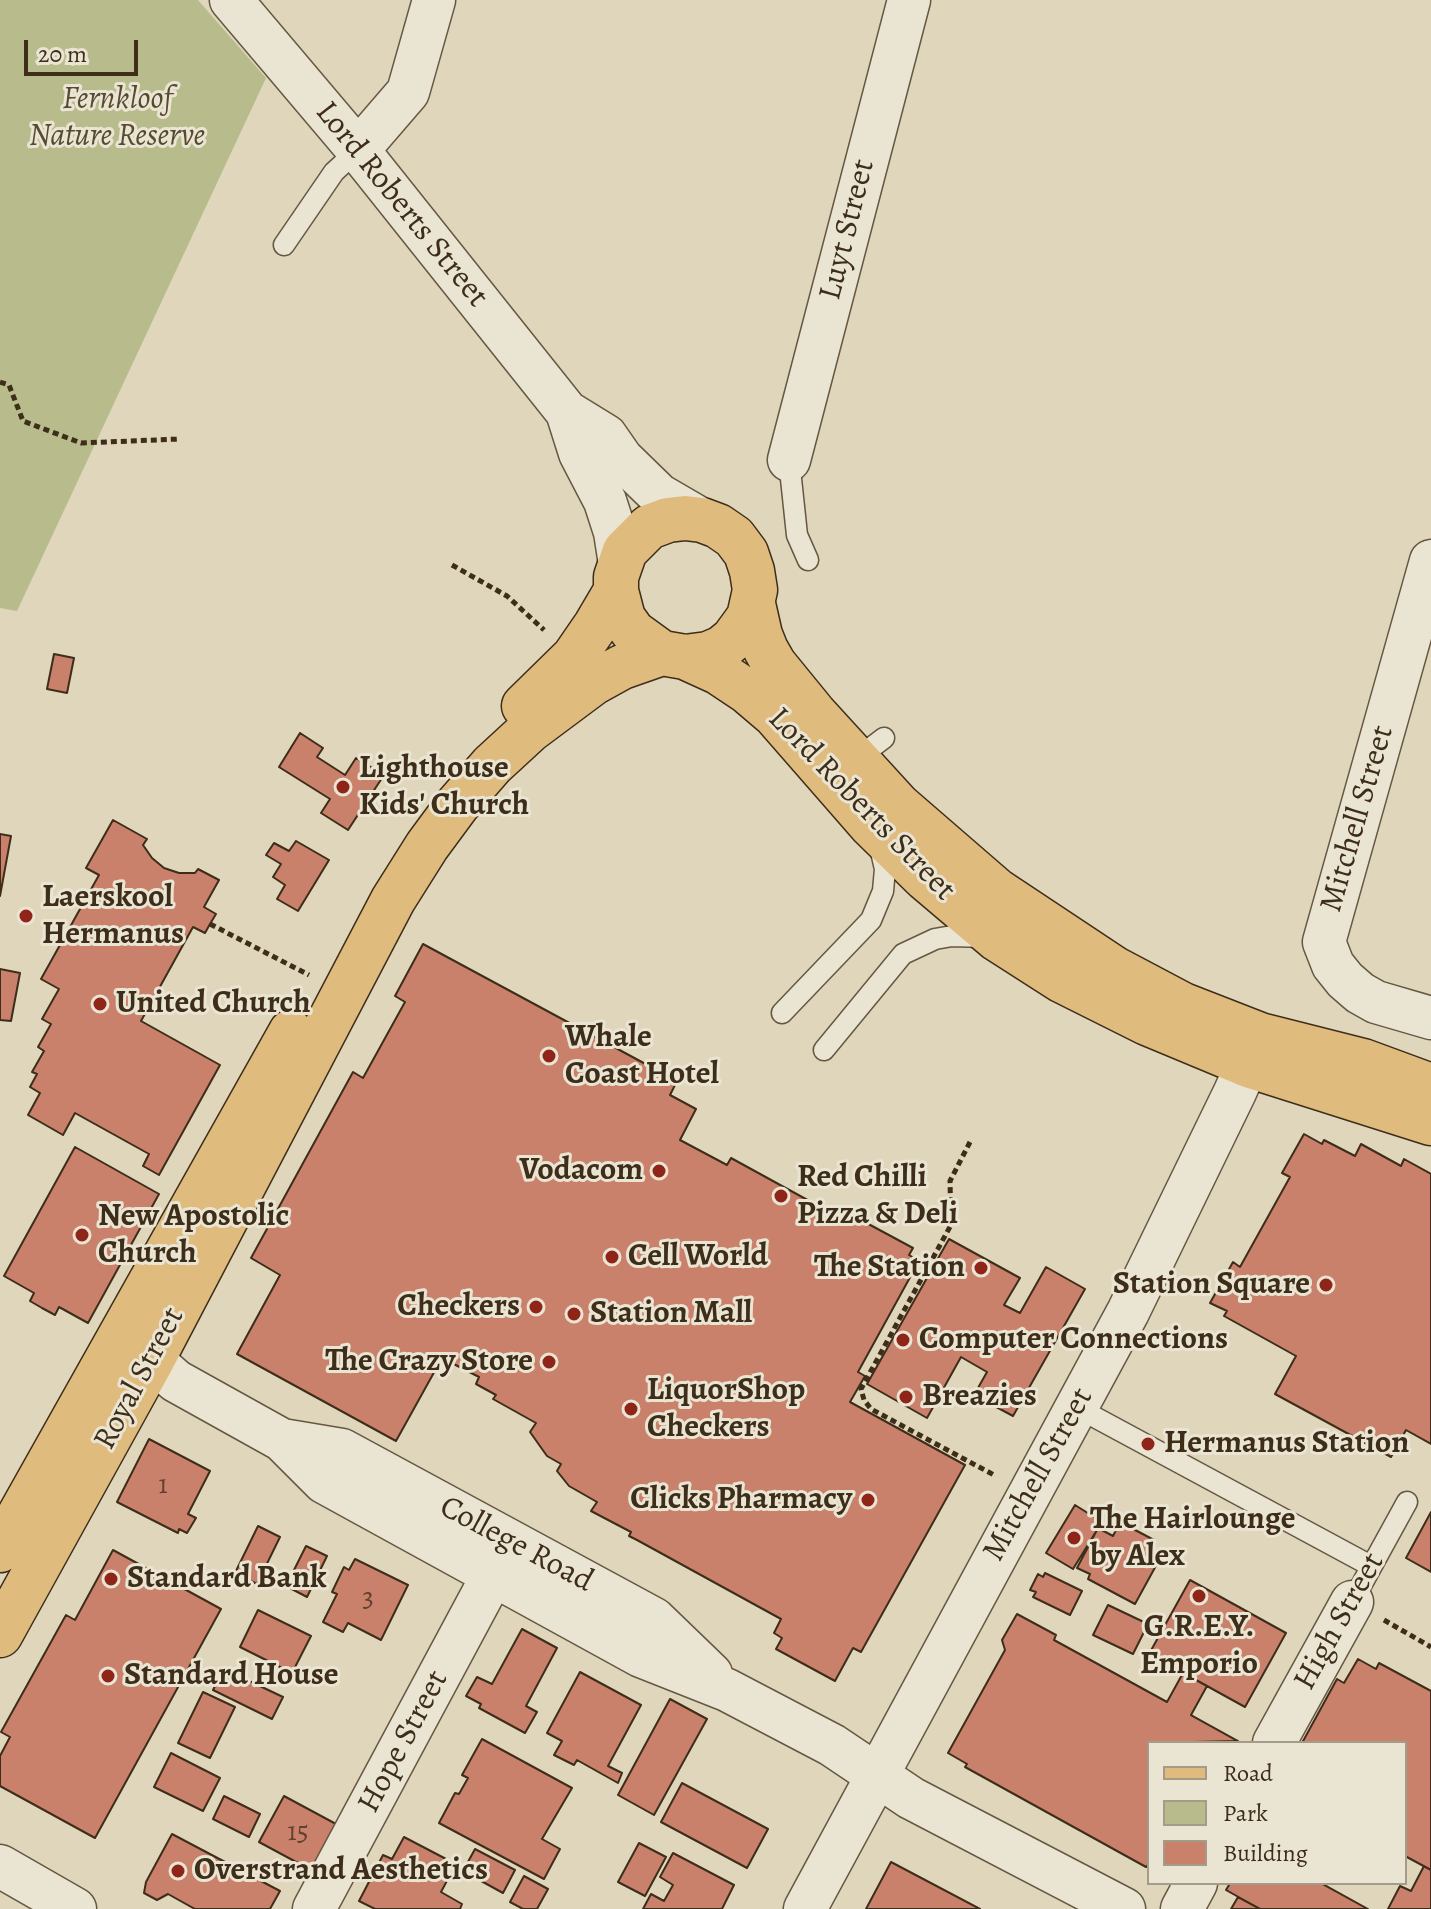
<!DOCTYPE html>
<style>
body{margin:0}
#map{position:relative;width:1431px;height:1909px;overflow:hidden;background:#dfd6bb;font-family:Alegreya,serif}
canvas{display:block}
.legend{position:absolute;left:1147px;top:1741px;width:260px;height:144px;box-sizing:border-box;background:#eae4d3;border:2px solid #a59b89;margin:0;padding:10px 14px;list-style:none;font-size:24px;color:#3d2d19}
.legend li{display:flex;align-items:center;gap:16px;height:40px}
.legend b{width:40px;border:2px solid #a59b89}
.scale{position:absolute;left:24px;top:40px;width:114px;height:36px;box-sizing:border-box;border:4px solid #3d2d19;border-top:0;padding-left:10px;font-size:24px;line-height:28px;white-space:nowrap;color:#3d2d19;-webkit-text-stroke:6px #eae4d3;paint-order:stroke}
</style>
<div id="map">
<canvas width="1431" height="1909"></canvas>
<ul class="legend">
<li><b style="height:10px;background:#e0bb7e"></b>Road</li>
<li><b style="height:22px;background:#b8bc8c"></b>Park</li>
<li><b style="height:22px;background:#ca816c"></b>Building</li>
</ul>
<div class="scale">20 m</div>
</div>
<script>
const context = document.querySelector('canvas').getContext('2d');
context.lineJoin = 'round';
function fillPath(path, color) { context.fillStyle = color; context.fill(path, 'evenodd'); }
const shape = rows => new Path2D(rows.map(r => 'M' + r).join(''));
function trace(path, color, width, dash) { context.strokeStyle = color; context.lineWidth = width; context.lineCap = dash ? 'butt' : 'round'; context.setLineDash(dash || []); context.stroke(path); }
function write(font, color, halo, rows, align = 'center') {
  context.font = font + ' Alegreya,serif'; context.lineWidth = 6; context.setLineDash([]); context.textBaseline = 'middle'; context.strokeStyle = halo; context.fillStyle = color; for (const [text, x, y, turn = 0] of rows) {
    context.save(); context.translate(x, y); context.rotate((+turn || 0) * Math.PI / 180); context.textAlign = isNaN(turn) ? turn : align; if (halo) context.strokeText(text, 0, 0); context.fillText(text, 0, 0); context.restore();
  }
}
fillPath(shape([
 [0,0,198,0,266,78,17,611,0,608]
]), '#b8bc8c');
const building = shape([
 [54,654,74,658,67,693,47,689,54,654],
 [300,733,323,748,317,757,345,775,356,758,384,775,348,830,321,813,330,799,279,767,300,733],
 [113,820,147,839,143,845,152,858,164,868,179,873,195,873,198,869,219,880,204,907,216,914,210,924,205,933,193,927,141,1021,220,1065,159,1175,143,1166,149,1154,75,1113,63,1135,28,1115,40,1093,30,1087,37,1074,32,1072,44,1051,38,1047,51,1024,42,1019,59,989,41,979,99,875,86,868,113,820],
 [0,834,11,836,0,896,0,834],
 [296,841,329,860,298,911,277,899,285,885,273,877,281,864,266,855,274,843,289,851,296,841],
 [423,944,677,1081,670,1095,696,1109,680,1140,727,1165,731,1158,844,1220,848,1213,913,1248,909,1255,919,1261,858,1372,865,1376,850,1402,965,1465,861,1652,853,1648,835,1681,776,1649,782,1638,774,1633,781,1619,637,1540,629,1536,631,1532,591,1511,597,1502,569,1486,557,1471,561,1464,547,1456,530,1432,536,1423,493,1399,496,1395,476,1384,479,1377,442,1358,396,1441,237,1354,280,1275,251,1258,353,1072,363,1078,405,1002,395,996,423,944],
 [0,969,20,973,11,1021,0,1020,0,969],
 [1304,1134,1322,1144,1324,1140,1355,1156,1361,1144,1401,1166,1404,1159,1431,1174,1431,1444,1406,1430,1391,1457,1275,1394,1296,1356,1224,1316,1227,1311,1210,1303,1233,1262,1240,1267,1290,1177,1282,1173,1304,1134],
 [75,1147,159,1194,88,1323,59,1307,55,1315,42,1308,30,1301,34,1293,4,1276,75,1147],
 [949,1239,1020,1278,1004,1305,1020,1313,1046,1267,1085,1289,1013,1416,974,1395,987,1372,961,1357,927,1418,867,1384,949,1239],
 [149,1439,210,1471,188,1514,196,1518,187,1533,179,1529,178,1533,117,1502,149,1439],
 [1075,1505,1102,1522,1073,1569,1046,1553,1075,1505],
 [1431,1512,1431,1572,1406,1558,1431,1512],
 [1120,1522,1154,1540,1145,1556,1158,1562,1135,1604,1088,1579,1090,1574,1077,1568,1098,1528,1113,1536,1120,1522],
 [258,1526,280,1537,257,1584,235,1573,258,1526],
 [306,1546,327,1556,307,1597,286,1586,306,1546],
 [113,1550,221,1609,95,1838,0,1786,0,1756,10,1737,1,1732,66,1615,75,1620,113,1550],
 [355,1559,408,1585,381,1640,348,1623,343,1632,323,1622,337,1594,332,1592,344,1567,349,1570,355,1559],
 [1045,1573,1082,1591,1070,1615,1033,1597,1036,1592,1030,1590,1038,1574,1043,1577,1045,1573],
 [1190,1580,1286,1633,1245,1707,1149,1654,1190,1580],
 [1108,1605,1148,1624,1133,1654,1093,1635,1108,1605],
 [258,1610,311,1636,292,1673,240,1647,258,1610],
 [1017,1614,1056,1635,1054,1640,1167,1702,1183,1673,1207,1686,1191,1715,1238,1741,1149,1743,1149,1864,1146,1867,965,1767,967,1764,948,1753,1005,1650,1002,1640,1017,1614],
 [522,1629,557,1648,526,1706,537,1712,525,1733,479,1708,481,1704,466,1696,477,1677,492,1684,522,1629],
 [1358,1659,1376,1669,1379,1663,1431,1691,1431,1870,1405,1856,1405,1743,1302,1743,1337,1679,1344,1683,1358,1659],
 [224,1669,283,1697,272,1719,213,1690,224,1669],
 [580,1672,641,1705,608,1766,622,1773,618,1783,577,1760,574,1765,554,1755,562,1741,547,1733,580,1672],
 [203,1692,235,1707,210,1758,178,1743,203,1692],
 [670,1699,707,1719,654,1815,618,1795,670,1699],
 [482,1739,572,1788,542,1839,560,1849,544,1879,439,1823,455,1793,459,1794,468,1778,462,1775,482,1739],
 [171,1753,220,1778,203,1811,154,1787,171,1753],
 [682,1783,768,1829,747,1868,661,1822,682,1783],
 [224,1796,260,1814,249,1837,213,1819,224,1796],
 [284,1796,336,1824,311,1870,259,1842,284,1796],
 [172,1834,280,1891,270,1909,195,1909,168,1894,157,1900,144,1893,146,1882,172,1834],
 [404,1837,448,1860,441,1873,449,1877,441,1892,462,1904,460,1909,375,1909,359,1901,383,1855,392,1859,404,1837],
 [639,1843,666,1857,645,1896,618,1882,639,1843],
 [475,1849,515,1870,503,1893,463,1871,475,1849],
 [673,1853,734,1885,722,1909,643,1909,651,1894,664,1901,673,1885,660,1877,673,1853],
 [891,1862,980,1909,866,1909,891,1862],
 [1424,1866,1431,1870,1431,1909,1388,1909,1400,1886,1411,1891,1424,1866],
 [524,1876,548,1889,537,1909,523,1909,510,1902,524,1876],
 [1226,1883,1321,1883,1368,1909,1260,1909,1226,1890,1229,1885,1226,1883],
 [1238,1897,1260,1909,1231,1909,1238,1897]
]);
fillPath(building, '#ca816c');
trace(building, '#3d2d19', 2);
const service = shape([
 [284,245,334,172,358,150],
 [789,460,797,535,808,560],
 [855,760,884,738],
 [782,1013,871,920,883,891,885,869,879,843],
 [824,1050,903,954,935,939,952,936,985,937],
 [1076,1407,1371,1566],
 [1352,1602,1407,1502]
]);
const minor = shape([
 [231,0,358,150,567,412,606,436,622,459,659,495,702,520],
 [358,150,408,92,434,0],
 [567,412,580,453,605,501,615,532,620,564],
 [789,460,909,0],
 [1431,561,1324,942,1333,965,1345,980,1360,993,1376,1002,1431,1018],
 [122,1344,152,1360,176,1381,282,1440,324,1482,641,1656,727,1690,832,1745,911,1798,1124,1909],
 [282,1440,342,1450,654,1619,711,1674],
 [1274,1743,1352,1602],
 [0,1866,75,1909],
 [314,1909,493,1575],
 [805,1909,1128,1312,1235,1092,1260,1035],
 [1182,1909,1196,1883]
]);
const primary = shape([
 [753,604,760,635,766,650,774,664,814,713,899,806,996,890,1115,969,1183,1005,1260,1035,1363,1061,1431,1086],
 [685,657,708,654,722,648,733,639,749,617,755,590,752,571,746,553,734,537,718,526,702,520,685,518,668,520,649,527,625,551,616,577,616,591,623,618,633,632,662,653,685,657,718,672,748,692,775,715,871,825,925,878,997,939,1061,980,1147,1023,1248,1065,1431,1123],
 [524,706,574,657,596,625,616,591],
 [0,1550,291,1032],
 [0,1635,152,1360,393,900,427,846,458,804,492,765,530,730,593,683,622,667,662,653]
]);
trace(service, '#665742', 23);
trace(minor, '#665742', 45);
trace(primary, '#3d2d19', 47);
trace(shape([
 [0,382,9,385,23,421,81,443,180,439],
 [452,565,507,596,544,630],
 [210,924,309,975],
 [970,1142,950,1181,951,1225,861,1389,864,1400,871,1409,994,1475],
 [1384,1620,1431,1647]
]), '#3d2d19', 5, [6, 4]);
trace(service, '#eae4d3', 20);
trace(minor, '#eae4d3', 42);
trace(primary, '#e0bb7e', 44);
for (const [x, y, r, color] of [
 [343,787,8,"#8f2418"],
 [26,916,8,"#8f2418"],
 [100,1004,8,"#8f2418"],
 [549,1056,8,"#8f2418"],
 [659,1171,8,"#8f2418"],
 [781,1196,8,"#8f2418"],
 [82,1235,8,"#8f2418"],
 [612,1257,8,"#8f2418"],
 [981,1268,8,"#8f2418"],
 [1326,1285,8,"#8f2418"],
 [536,1307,8,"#8f2418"],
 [574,1314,8,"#8f2418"],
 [903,1340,8,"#8f2418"],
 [549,1362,8,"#8f2418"],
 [906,1397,8,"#8f2418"],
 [631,1409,8,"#8f2418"],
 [1148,1444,8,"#8f2418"],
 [868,1500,8,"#8f2418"],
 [1074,1538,8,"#8f2418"],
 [111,1579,8,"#8f2418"],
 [1199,1596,8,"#8f2418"],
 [108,1676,8,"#8f2418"],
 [178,1871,8,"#8f2418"]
]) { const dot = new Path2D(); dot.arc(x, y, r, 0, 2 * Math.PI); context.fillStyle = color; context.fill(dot); trace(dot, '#eae4d3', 3); }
write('28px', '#60422e', null, [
 ["1",163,1486],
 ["3",368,1599],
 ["15",298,1833]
]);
write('italic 32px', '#564a30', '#eae4d3', [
 ["Fernkloof",117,100],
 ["Nature Reserve",117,137]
]);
write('32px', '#3d2d19', '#eae4d3', [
 ["Lord Roberts Street",401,205,51],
 ["Luyt Street",848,230,-76],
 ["Lord Roberts Street",861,805,46],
 ["Mitchell Street",1358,819,-74],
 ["Royal Street",140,1379,-62],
 ["Mitchell Street",1039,1475,-61],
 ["College Road",516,1545,28],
 ["High Street",1340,1622,-61],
 ["Hope Street",404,1742,-62]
]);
write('bold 32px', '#3d2d19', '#eae4d3', [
 ["Lighthouse",359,769],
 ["Kids' Church",359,806],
 ["Laerskool",42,898],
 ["Hermanus",42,935],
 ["United Church",116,1004],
 ["Whale",565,1038],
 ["Coast Hotel",565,1075],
 ["Vodacom",643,1171,"right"],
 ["Red Chilli",797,1178],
 ["Pizza & Deli",797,1215],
 ["New Apostolic",98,1217],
 ["Church",98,1254],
 ["Cell World",628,1257],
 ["The Station",965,1268,"right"],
 ["Station Square",1310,1285,"right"],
 ["Checkers",520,1307,"right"],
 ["Station Mall",590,1314],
 ["Computer Connections",919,1340],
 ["The Crazy Store",533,1362,"right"],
 ["LiquorShop",647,1391],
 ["Checkers",647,1428],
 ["Breazies",922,1397],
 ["Hermanus Station",1164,1444],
 ["Clicks Pharmacy",852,1500,"right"],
 ["The Hairlounge",1090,1520],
 ["by Alex",1090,1557],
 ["Standard Bank",127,1579],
 ["G.R.E.Y.",1199,1628,"center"],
 ["Emporio",1199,1665,"center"],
 ["Standard House",124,1676],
 ["Overstrand Aesthetics",194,1871]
], 'left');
</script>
